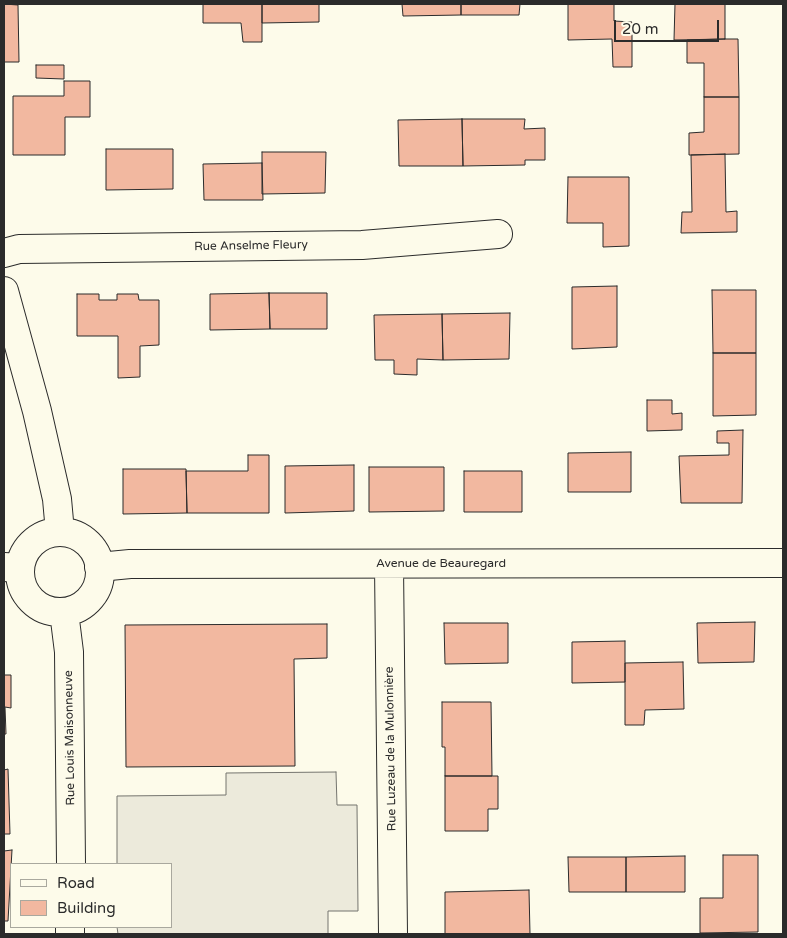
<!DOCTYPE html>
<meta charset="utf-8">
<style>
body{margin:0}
#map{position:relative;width:787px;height:938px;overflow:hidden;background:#fdfbea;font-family:"Varela Round",sans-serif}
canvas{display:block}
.frame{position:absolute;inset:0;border:5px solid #2b2b2b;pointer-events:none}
.legend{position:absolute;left:10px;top:863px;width:162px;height:65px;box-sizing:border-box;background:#fdfbea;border:1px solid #a9a89e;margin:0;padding:6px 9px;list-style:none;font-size:15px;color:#2b2b2b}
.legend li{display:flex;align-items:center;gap:10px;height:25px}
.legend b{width:25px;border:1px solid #a9a89e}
.scale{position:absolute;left:614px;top:20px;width:105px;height:22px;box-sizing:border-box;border:2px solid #2b2b2b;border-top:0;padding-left:6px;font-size:15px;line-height:18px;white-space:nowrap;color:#2b2b2b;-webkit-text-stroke:4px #fdfbea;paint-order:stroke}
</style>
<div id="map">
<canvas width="787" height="938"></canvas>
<div class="frame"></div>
<ul class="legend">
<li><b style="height:6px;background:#fdfbea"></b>Road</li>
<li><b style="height:14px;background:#f2b8a0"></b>Building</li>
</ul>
<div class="scale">20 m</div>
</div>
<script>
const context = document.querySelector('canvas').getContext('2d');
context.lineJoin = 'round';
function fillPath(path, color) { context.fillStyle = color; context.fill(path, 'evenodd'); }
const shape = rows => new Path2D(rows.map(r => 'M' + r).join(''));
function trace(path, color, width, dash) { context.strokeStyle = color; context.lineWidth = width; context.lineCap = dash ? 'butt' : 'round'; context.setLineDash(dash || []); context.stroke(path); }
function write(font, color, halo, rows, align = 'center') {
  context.font = font + ' "Varela Round",sans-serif'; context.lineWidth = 4; context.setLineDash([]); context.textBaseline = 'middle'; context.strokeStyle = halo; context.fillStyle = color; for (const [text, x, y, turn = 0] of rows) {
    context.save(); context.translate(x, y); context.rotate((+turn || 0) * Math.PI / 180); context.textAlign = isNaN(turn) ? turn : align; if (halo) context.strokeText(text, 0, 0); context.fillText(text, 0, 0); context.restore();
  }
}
const parking = shape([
 [336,772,337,805,357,805,358,911,328,911,328,934,118,934,117,927,171,927,171,864,117,864,117,796,226,795,226,773,336,772]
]);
fillPath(parking, '#eceadb');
trace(parking, '#74746e', 1);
const building = shape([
 [4,4,18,5,19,62,4,62,4,4],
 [203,4,262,4,262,42,243,42,241,23,203,23,203,4],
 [262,4,319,4,319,22,262,23,262,4],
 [402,4,461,4,461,15,403,16,402,4],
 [461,4,520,4,519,15,461,15,461,4],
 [568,4,614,4,614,21,632,22,632,67,613,67,612,39,568,40,568,4],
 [675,4,725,4,725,39,674,40,675,4],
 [725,39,738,39,739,97,704,97,704,63,687,63,687,40,725,39],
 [36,65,64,65,64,79,36,78,36,65],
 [64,81,90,81,90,117,65,117,65,155,13,155,13,96,64,96,64,81],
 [704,97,739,97,739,154,689,155,689,133,704,132,704,97],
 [462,119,463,166,399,166,398,120,462,119],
 [462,119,525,119,524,129,545,128,545,160,525,160,525,165,463,166,462,119],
 [106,149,173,149,173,189,106,190,106,149],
 [262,152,326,152,325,193,262,194,262,152],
 [725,154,726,212,737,211,737,232,681,233,682,212,692,212,691,155,725,154],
 [262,163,263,200,204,200,203,164,262,163],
 [568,177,629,177,629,246,603,247,603,223,567,223,568,177],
 [617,286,617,347,572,349,572,287,617,286],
 [712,290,756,290,756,353,713,353,712,290],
 [269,293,270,329,210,330,210,294,269,293],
 [269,293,327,293,327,329,270,329,269,293],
 [77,294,99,294,99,300,117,300,117,294,138,294,139,300,159,300,159,345,140,346,140,377,118,378,118,336,77,336,77,294],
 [510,313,509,359,443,360,442,314,510,313],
 [442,314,443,360,417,359,417,375,394,374,394,360,375,360,374,315,442,314],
 [713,353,756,353,756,415,713,416,713,353],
 [647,400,672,400,672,414,682,413,682,430,647,431,647,400],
 [743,430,742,503,681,503,679,456,729,455,729,443,717,443,717,431,743,430],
 [631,452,631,492,568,492,568,453,631,452],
 [248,455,269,455,269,513,187,513,186,471,248,471,248,455],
 [354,465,354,511,285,513,285,466,354,465],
 [369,467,444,467,444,511,369,512,369,467],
 [123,469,186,469,187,513,123,514,123,469],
 [464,471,522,471,522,512,464,512,464,471],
 [755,622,754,662,698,663,697,623,755,622],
 [444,623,508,623,508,663,445,664,444,623],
 [327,624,327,658,294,659,295,766,126,767,125,625,327,624],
 [625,641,625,682,572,683,572,642,625,641],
 [683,662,684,709,645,710,644,725,625,725,625,663,683,662],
 [4,675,11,675,11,708,5,707,6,734,4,734,4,675],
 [442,702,491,702,492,776,445,776,445,747,442,747,442,702],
 [4,753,4,770,8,769,10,834,4,834,4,753],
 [445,776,498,776,498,809,488,809,488,831,445,831,445,776],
 [12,850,8,921,4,921,4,851,12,850],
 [723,855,758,855,758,932,700,933,700,898,723,898,723,855],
 [685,856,685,892,626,892,626,857,685,856],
 [568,857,626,857,626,892,569,892,568,857],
 [529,890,530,934,445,934,445,892,529,890]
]);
fillPath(building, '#f2b8a0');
trace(building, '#2b2b2b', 1);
const street = shape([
 [4,253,19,249,362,245,498,234],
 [389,565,393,934],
 [4,567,20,568],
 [99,567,130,564,783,563]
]);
const secondary = shape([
 [4,291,37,411,57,499,60,532],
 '20 572a40 40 0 1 1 80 0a40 40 0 1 1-80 0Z',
 [64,612,69,652,71,864],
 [70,934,70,927]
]);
trace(street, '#2b2b2b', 30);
trace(secondary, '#2b2b2b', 30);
trace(street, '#fdfbea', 28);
trace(secondary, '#fdfbea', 28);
write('12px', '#2b2b2b', '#fdfbea', [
 ["Rue Anselme Fleury",251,246,-1],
 ["Avenue de Beauregard",441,564],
 ["Rue Louis Maisonneuve",70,738,-91],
 ["Rue Luzeau de la Mulonnière",391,749,-91]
]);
</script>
